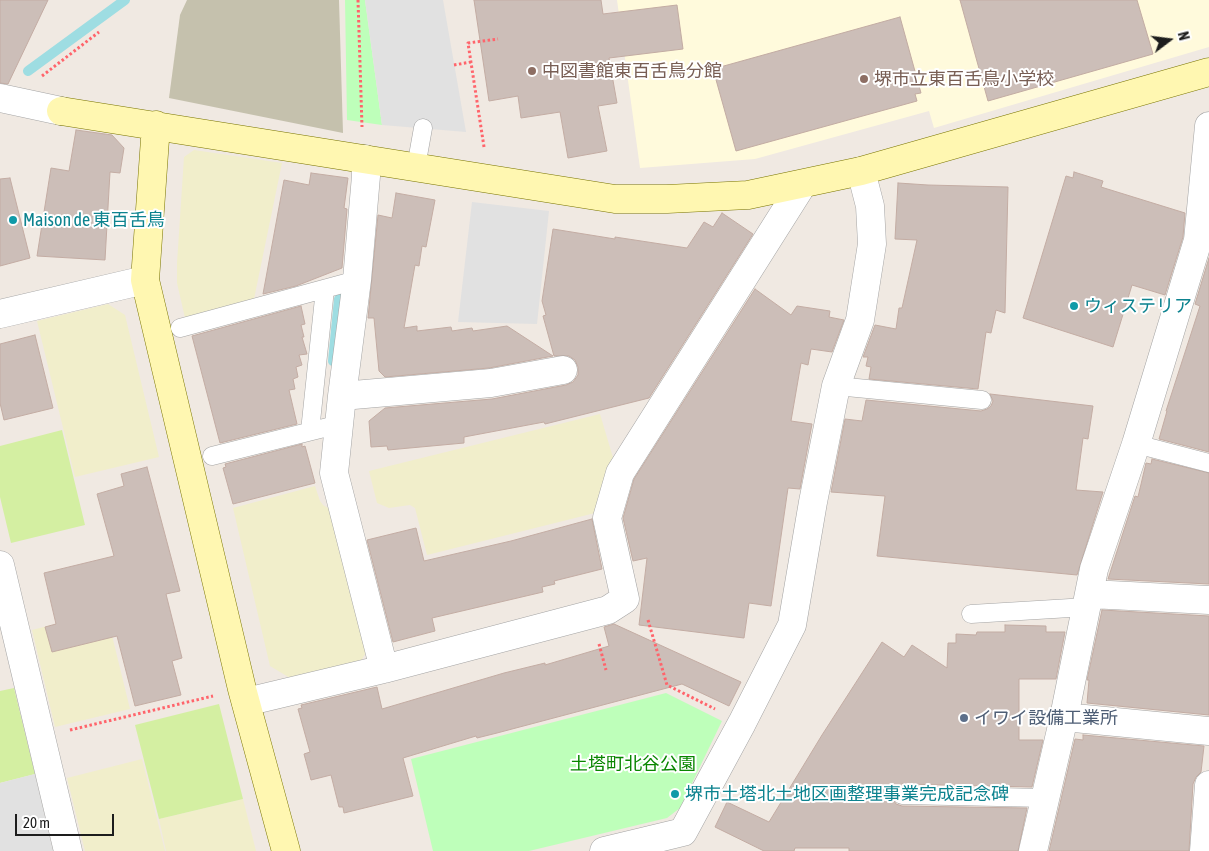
<!DOCTYPE html>
<meta charset="utf-8">
<style>
body{margin:0}
#map{position:relative;width:1209px;height:851px;overflow:hidden;background:#f0e9e2;font-family:"Asap Condensed",sans-serif}
canvas{display:block}
.north{position:absolute;left:1144px;top:15px;width:50px;height:50px;-webkit-text-stroke:4px #fff;paint-order:stroke;rotate:75deg;font-size:14px;font-weight:700;line-height:20px;text-align:center;color:#1d1d1d}
.north::after{content:'';display:block;margin:auto;width:18px;height:22px;background:#1d1d1d;clip-path:polygon(50% 0,100% 100%,50% 72%,0 100%)}
.scale{position:absolute;left:15px;top:814px;width:99px;height:22px;box-sizing:border-box;border:2px solid #1d1d1d;border-top:0;padding-left:6px;font-size:15px;line-height:18px;white-space:nowrap;color:#1d1d1d;-webkit-text-stroke:4px #fff;paint-order:stroke}
</style>
<div id="map">
<canvas width="1209" height="851"></canvas>
<div class="north">N</div>
<div class="scale">20 m</div>
</div>
<script>
const context = document.querySelector('canvas').getContext('2d');
context.lineJoin = 'round';
function fillPath(path, color) { context.fillStyle = color; context.fill(path, 'evenodd'); }
const shape = rows => new Path2D(rows.map(r => 'M' + r).join(''));
function trace(path, color, width, dash) { context.strokeStyle = color; context.lineWidth = width; context.lineCap = dash ? 'butt' : 'round'; context.setLineDash(dash || []); context.stroke(path); }
function write(font, color, halo, rows, align = 'center') {
  context.font = font + ' "Asap Condensed","Noto Sans JP",sans-serif'; context.lineWidth = 4; context.setLineDash([]); context.textBaseline = 'middle'; context.strokeStyle = halo; context.fillStyle = color; for (const [text, x, y, turn = 0] of rows) {
    context.save(); context.translate(x, y); context.rotate((+turn || 0) * Math.PI / 180); context.textAlign = isNaN(turn) ? turn : align; if (halo) context.strokeText(text, 0, 0); context.fillText(text, 0, 0); context.restore();
  }
}
fillPath(shape([
 [617,0,1209,0,1209,47,934,128,929,111,755,159,640,168]
]), '#fffadc');
fillPath(shape([
 [187,0,339,0,343,133,169,98,180,15]
]), '#c5c1ad');
fillPath(shape([
 [194,150,282,163,254,299,185,318,177,283,177,263,184,157],
 [108,304,125,315,159,457,75,477,37,321],
 [600,414,614,461,599,512,427,555,415,508,410,505,389,508,377,503,369,471],
 [315,486,320,501,323,505,333,511,369,647,361,661,290,678,270,666,233,508],
 [106,611,130,709,55,727,32,630],
 [142,759,165,851,85,851,67,778],
 [243,799,256,851,166,851,159,819]
]), '#f1eecb');
fillPath(shape([
 [62,430,85,525,11,543,0,497,0,446],
 [14,688,35,774,0,783,0,691],
 [219,704,243,799,159,819,135,725]
]), '#d4efa2');
fillPath(shape([
 [345,0,365,0,382,125,347,120],
 [666,693,722,721,680,808,667,818,529,851,433,851,411,759]
]), '#beffba');
fillPath(shape([
 [365,0,443,0,466,132,382,125],
 [472,202,549,211,537,324,458,322],
 [35,774,53,851,0,851,0,783]
]), '#e1e1e1');
trace(shape([
 [28,71,125,0],
 [333,361,339,299]
]), '#9edde2', 10);
const building = shape([
 [0,0,48,0,8,84,0,83,0,0],
 [474,0,601,0,603,14,677,5,683,49,609,58,617,103,598,106,607,151,568,158,560,112,521,118,518,96,489,101,474,0],
 [960,0,1137,0,1153,54,988,101,960,0],
 [900,17,921,93,915,94,917,101,736,151,713,69,900,17],
 [76,130,112,135,124,148,120,173,110,172,105,260,37,256,51,168,69,171,76,130],
 [1074,172,1103,181,1101,187,1185,213,1183,237,1165,295,1132,285,1113,347,1023,318,1066,176,1073,178,1074,172],
 [311,173,348,178,344,208,347,209,342,268,296,286,263,294,284,180,309,185,311,173],
 [10,178,30,258,0,266,0,179,10,178],
 [898,183,928,185,1008,187,1005,313,996,310,991,333,986,332,978,389,869,379,871,367,866,366,868,357,863,357,875,325,896,329,899,308,902,308,917,240,895,239,898,183],
 [396,193,435,200,426,247,422,246,419,266,415,265,404,328,417,326,417,331,451,327,452,331,472,328,473,331,507,326,553,356,489,368,385,377,379,371,374,318,368,318,378,215,392,218,396,193],
 [722,213,753,234,649,398,545,424,544,422,464,437,464,443,388,450,387,446,371,447,369,421,385,408,492,399,566,385,573,382,578,375,578,367,575,360,569,356,554,356,543,316,546,315,542,301,553,229,615,239,615,237,687,248,704,222,713,227,722,213],
 [1209,258,1209,452,1159,439,1167,411,1166,411,1200,306,1195,304,1209,258],
 [755,289,791,315,797,306,830,311,829,317,844,320,832,352,811,349,808,365,801,363,791,421,812,424,800,489,788,488,771,606,749,603,744,638,639,625,647,558,633,561,623,518,634,479,755,289],
 [301,306,305,324,301,325,304,337,302,337,307,354,299,355,302,365,296,367,298,377,293,379,295,389,289,390,297,424,220,443,192,336,301,306],
 [35,335,53,408,4,420,0,403,0,344,35,335],
 [990,394,1093,406,1088,439,1083,438,1076,490,1103,492,1077,575,877,556,885,496,831,492,845,419,862,421,866,400,981,411,987,409,991,406,993,401,990,394],
 [302,444,302,447,305,446,315,483,233,504,223,468,226,467,225,464,302,444],
 [1152,459,1209,473,1209,584,1108,579,1135,496,1138,497,1146,463,1151,464,1152,459],
 [147,467,180,591,166,594,182,658,172,661,181,695,135,706,117,636,52,652,45,627,56,624,44,573,114,556,97,494,124,486,121,474,147,467],
 [592,519,602,569,554,581,555,584,542,587,543,592,432,618,435,631,393,642,367,540,416,528,424,561,511,541,592,519],
 [1102,610,1209,616,1209,715,1087,703,1089,680,1087,680,1102,610],
 [614,624,741,682,729,706,682,684,497,733,477,738,476,736,403,758,413,796,344,813,343,807,339,807,331,775,311,780,304,754,310,752,298,709,302,708,301,705,377,687,382,709,504,673,545,663,545,665,609,646,604,627,614,624],
 [1005,625,1046,626,1046,632,1065,632,1056,679,1019,679,1019,740,1043,740,1032,787,902,784,897,786,893,789,891,795,896,804,902,806,1027,808,1018,851,849,851,849,848,795,848,794,851,764,851,715,827,727,802,769,822,822,735,882,642,904,657,912,645,947,668,948,643,956,643,956,634,976,635,977,632,1005,632,1005,625],
 [1083,735,1204,746,1201,772,1196,777,1193,784,1189,851,1049,851,1075,739,1083,740,1083,735]
]);
fillPath(building, '#ccbeb8');
trace(building, '#c3aca3', 1);
const lane = shape([
 [416,167,423,128],
 [180,328,357,280],
 [836,386,982,400],
 [310,431,325,289],
 [1136,444,1209,463],
 [212,456,340,424],
 [971,614,1087,607],
 [902,795,1045,798]
]);
const street = shape([
 [0,98,61,111],
 [365,159,366,176,357,280,342,396,334,473,384,669],
 [0,314,145,280],
 [342,396,491,383,563,370],
 [0,565,68,851],
 [1090,594,1209,600],
 [246,702,384,669,608,610,625,599,607,518,620,473,802,185],
 [1064,717,1209,731],
 [604,851,683,832,742,723,792,625,813,502,836,386,860,320,872,244,870,206,861,171],
 [1033,851,1064,717,1094,569,1136,444,1198,240,1209,126],
 [1204,851,1209,785]
]);
const secondary = shape([
 [61,111,615,199,667,199,748,195,861,171,1209,72],
 [156,125,145,280,242,689,286,851]
]);
trace(lane, '#a4a4a4', 19);
trace(street, '#a4a4a4', 29);
trace(secondary, '#797400', 29);
trace(shape([
 [358,0,362,127],
 [454,65,471,62],
 [42,76,99,32],
 [484,147,468,43,498,39],
 [648,620,667,685,715,709],
 [599,644,606,670],
 [70,730,213,696]
]), '#ff646b', 3, [2.5, 2.5]);
trace(lane, '#fff', 18);
trace(street, '#fff', 28);
trace(secondary, '#fff7b1', 28);
for (const [x, y, r, color] of [
 [532,71,5,"#8d6e63"],
 [864,79,5,"#8d6e63"],
 [13,220,5,"#0f9aa8"],
 [1074,306,5,"#0f9aa8"],
 [964,718,5,"#5c6f8a"],
 [675,794,5,"#0f9aa8"]
]) { const dot = new Path2D(); dot.arc(x, y, r, 0, 2 * Math.PI); context.fillStyle = color; context.fill(dot); trace(dot, '#fff', 2); }
write('18px', '#785e54', '#fff', [
 ["中図書館東百舌鳥分館",542,71],
 ["堺市立東百舌鳥小学校",874,79]
], 'left');
write('18px', '#0d838f', '#fff', [
 ["Maison de 東百舌鳥",23,220],
 ["ウィステリア",1084,306],
 ["堺市土塔北土地区画整理事業完成記念碑",685,794]
], 'left');
write('18px', '#4e5e75', '#fff', [
 ["イワイ設備工業所",974,718]
], 'left');
write('18px', '#098600', '#fff', [
 ["土塔町北谷公園",633,764]
]);
</script>
